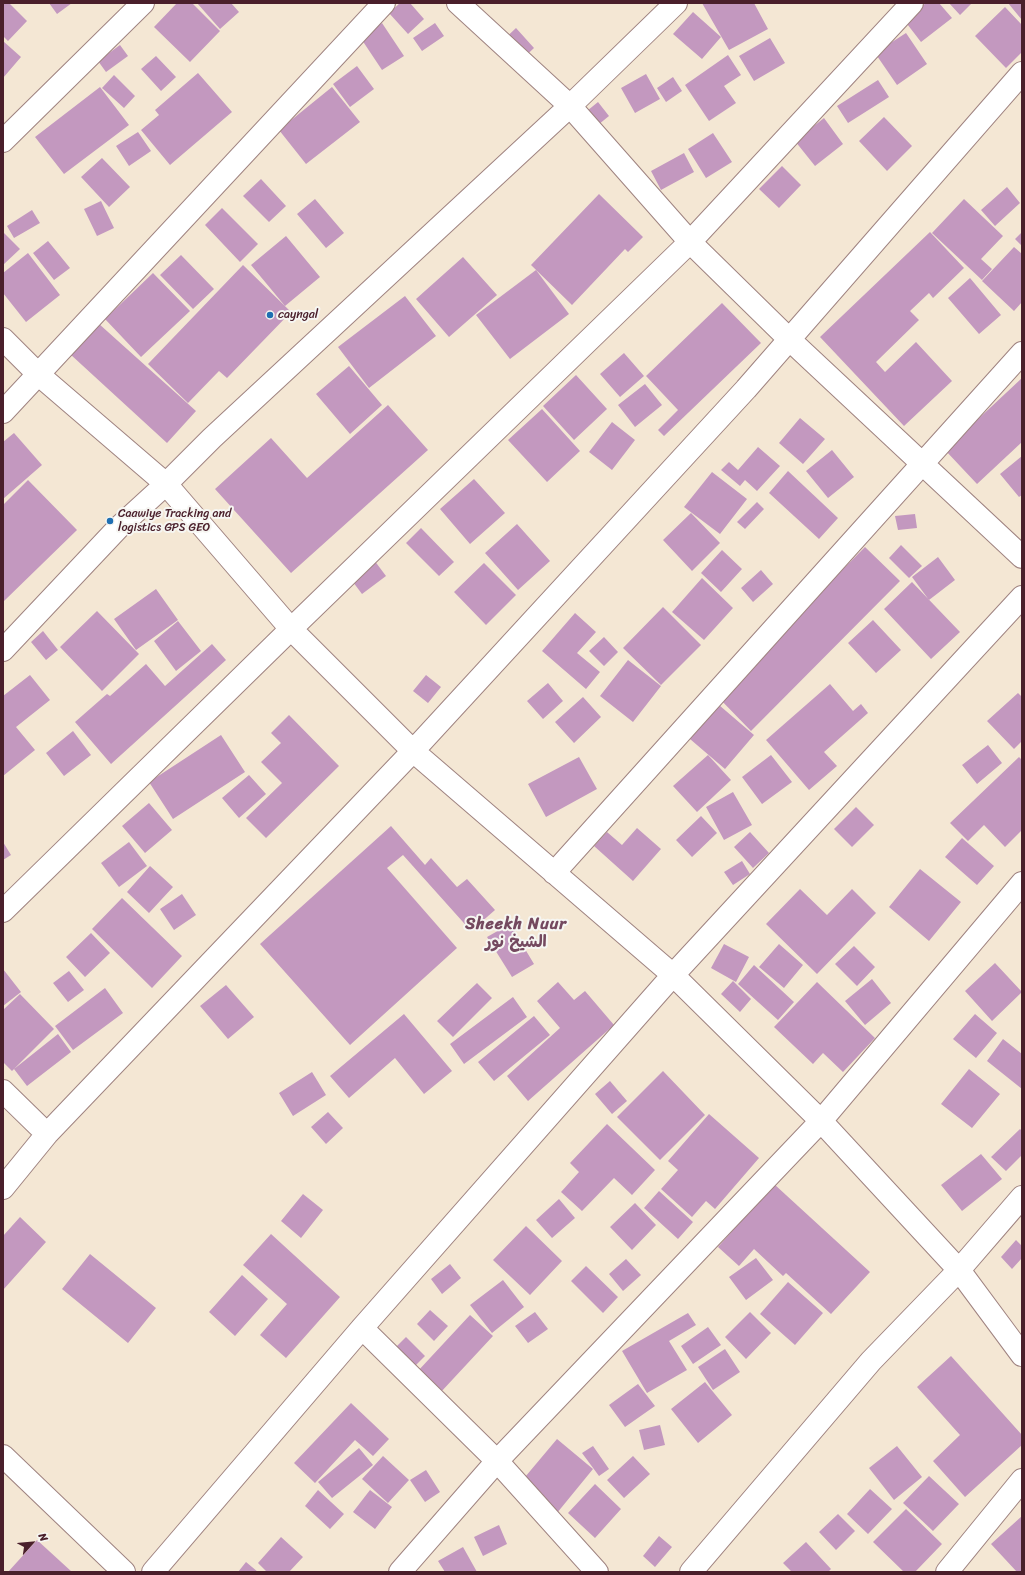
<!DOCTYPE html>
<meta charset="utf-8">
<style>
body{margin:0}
#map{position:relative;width:1025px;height:1575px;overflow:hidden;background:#f4e7d4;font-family:Sriracha,sans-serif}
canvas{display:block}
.frame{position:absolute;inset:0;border:4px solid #4a1f2b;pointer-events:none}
.north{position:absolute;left:12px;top:1523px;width:40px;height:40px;-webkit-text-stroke:3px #f6f6f2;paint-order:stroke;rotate:63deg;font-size:11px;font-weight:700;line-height:16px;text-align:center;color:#4a1f2b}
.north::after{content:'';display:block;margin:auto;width:14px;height:18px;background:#4a1f2b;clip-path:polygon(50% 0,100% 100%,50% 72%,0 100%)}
</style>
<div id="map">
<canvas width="1025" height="1575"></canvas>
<div class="frame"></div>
<div class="north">N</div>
</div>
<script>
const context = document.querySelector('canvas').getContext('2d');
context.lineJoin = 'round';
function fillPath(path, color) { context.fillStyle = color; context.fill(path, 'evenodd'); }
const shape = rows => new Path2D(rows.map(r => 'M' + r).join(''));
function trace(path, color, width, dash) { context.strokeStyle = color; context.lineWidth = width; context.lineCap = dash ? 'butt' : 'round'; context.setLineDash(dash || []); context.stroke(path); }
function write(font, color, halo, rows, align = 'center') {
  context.font = font + ' Sriracha,"Playpen Sans Arabic",sans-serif'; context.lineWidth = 4; context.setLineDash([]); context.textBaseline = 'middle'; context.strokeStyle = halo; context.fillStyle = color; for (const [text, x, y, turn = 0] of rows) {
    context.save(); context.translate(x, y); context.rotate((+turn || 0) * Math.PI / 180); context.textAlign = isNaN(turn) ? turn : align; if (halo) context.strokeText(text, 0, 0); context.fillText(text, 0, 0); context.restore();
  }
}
fillPath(shape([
 [3,3,9,3,27,21,8,41,3,36],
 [49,3,72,3,57,14],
 [177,3,192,3,220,31,190,62,154,27],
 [197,3,231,3,239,12,220,29],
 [400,3,410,3,424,19,408,34,389,13],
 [702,3,754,3,768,29,729,50],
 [926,3,939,3,952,18,921,42,904,20],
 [949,3,972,3,960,15],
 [1008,3,1022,3,1022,20],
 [1005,7,1022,25,1022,52,1006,68,975,36],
 [693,12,721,37,702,59,673,34],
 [382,23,404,56,382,70,360,37],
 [435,23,444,36,422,51,413,38],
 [516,28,534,48,514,67,496,47],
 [906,33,927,64,897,85,875,53],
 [770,38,785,63,754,81,739,56],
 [3,41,21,57,3,78],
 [120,45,128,56,106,72,98,61],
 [728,55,741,75,724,86,736,103,709,121,685,85],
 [156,56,176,77,161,91,141,69],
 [357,66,374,89,350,107,333,84],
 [198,73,232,112,170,165,141,130,159,115,155,110],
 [646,74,660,99,635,113,621,88],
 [114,75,135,96,124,108,102,88],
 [673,77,682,91,666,102,657,88],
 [878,80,889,97,848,123,837,106],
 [100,87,129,125,64,174,35,137],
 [332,87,360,122,306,164,279,130],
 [598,102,609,116,593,129,582,115],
 [884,117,912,146,887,171,859,141],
 [824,118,843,144,815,166,795,141],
 [138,132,151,151,129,166,116,146],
 [713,133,732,162,706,178,688,149],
 [684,153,694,172,661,190,651,171],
 [102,158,130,187,109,207,81,177],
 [782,166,801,185,779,208,759,189],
 [261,179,286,206,269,222,243,196],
 [1007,187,1020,203,995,226,981,210],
 [599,194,643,237,628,252,625,249,572,305,531,265],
 [315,199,344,233,326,248,297,214],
 [964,199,1003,236,981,259,992,269,982,280,932,233],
 [101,201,114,228,97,236,84,209],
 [222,208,258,244,240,262,205,225],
 [32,210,40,223,14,238,7,226],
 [3,232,20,249,3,265],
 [930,232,964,268,933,298,929,293,910,311,919,320,876,362,885,372,916,342,952,381,904,426,820,337],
 [1022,232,1022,246,1015,239],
 [286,236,320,277,285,306,251,265],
 [48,241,70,268,54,280,33,253],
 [1014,247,1022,254,1022,302,1014,311,982,281],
 [28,253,60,295,26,322,3,293,3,273],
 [181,255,214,289,193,309,160,275],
 [463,257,497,295,449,337,416,299],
 [243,265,291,312,227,378,219,371,188,403,148,364],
 [536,270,569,314,510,359,476,315],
 [153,273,190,311,141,357,105,319],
 [970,278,1001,315,979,334,948,298],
 [405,296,436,336,369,388,338,347],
 [722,303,761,343,664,436,658,430,678,410,646,376],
 [98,323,196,411,167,443,70,354],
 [624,353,644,376,620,397,600,374],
 [349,366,382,405,350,434,316,394],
 [576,375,607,409,574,440,543,406],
 [1022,378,1022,442,977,484,945,450],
 [645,384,662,405,635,427,618,405],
 [388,405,428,450,291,573,215,489,271,438,307,478],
 [542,409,580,451,547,482,508,440],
 [800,418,825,439,803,464,779,443],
 [612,422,635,440,612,470,589,452],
 [14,433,42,465,3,499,3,442],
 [758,447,780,466,757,491,745,480,740,486,721,470,729,462,738,470],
 [832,450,854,477,828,498,806,471],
 [1022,456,1022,495,1019,497,1000,474],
 [788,471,838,518,819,539,769,493],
 [712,472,747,499,720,534,684,507],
 [474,479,505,513,470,544,440,509],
 [28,480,77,530,3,602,3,505],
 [757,502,764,509,745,529,737,522],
 [691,513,720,543,692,571,663,540],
 [915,514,917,528,898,530,895,516],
 [517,524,550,561,518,590,485,553],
 [421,528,454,562,439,576,406,543],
 [901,545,922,566,909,578,889,558],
 [865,547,900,581,751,731,717,696],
 [722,550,742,569,721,592,701,573],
 [938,557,955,580,929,600,912,577],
 [374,560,386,576,362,594,350,578],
 [484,563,516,595,486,625,454,592],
 [761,570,773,584,753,602,741,588],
 [702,578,733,608,704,640,672,612],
 [912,582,960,632,931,659,884,609],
 [156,589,178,620,136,650,114,619],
 [663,607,701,645,661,685,623,648],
 [97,611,139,654,102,691,60,647],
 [575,613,596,632,577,653,600,672,586,689,542,651],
 [873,620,901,650,876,673,848,643],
 [178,621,201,651,176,671,154,641],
 [43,631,58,650,46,660,31,642],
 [604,637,618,652,604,666,589,651],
 [212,644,226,660,111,764,75,722,107,694,110,696,146,664,165,686],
 [628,660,661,686,633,722,600,696],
 [30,675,50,700,16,727,35,750,3,776,3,696],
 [426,675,441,687,428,703,413,691],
 [548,683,563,701,543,719,527,701],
 [830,684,853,711,861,704,868,713,824,752,837,766,809,790,766,740],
 [1018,693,1022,697,1022,741,1014,749,987,721],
 [583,697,601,717,574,743,555,722],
 [719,705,754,735,725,769,690,739],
 [289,715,339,766,266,838,246,818,282,783,261,762,281,743,271,733],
 [73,731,91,755,64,776,46,753],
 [221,735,245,772,173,819,149,782],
 [988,745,1002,763,977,784,962,765],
 [708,755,731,780,697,812,673,786],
 [771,755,792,782,762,804,742,777],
 [579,757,597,789,546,817,528,784],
 [1019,757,1022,760,1022,830,1005,847,984,825,968,841,950,823],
 [249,775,266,794,239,818,222,798],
 [733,792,752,825,724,840,706,807],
 [149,803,172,830,145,853,122,826],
 [856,807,874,825,852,847,834,829],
 [701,816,717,833,692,857,676,840],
 [391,826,425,865,431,858,457,887,467,879,495,910,471,931,403,855,387,868,457,948,350,1045,260,944],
 [637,828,661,849,633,881,594,846,607,832,622,845],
 [750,832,769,853,753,868,734,847],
 [962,838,994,866,977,885,945,857],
 [3,842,11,855,3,860],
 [129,842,147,866,119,887,101,863],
 [742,861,750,874,733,885,724,872],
 [150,866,173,887,149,913,127,892],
 [920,869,961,902,929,941,889,907],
 [800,889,827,915,852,889,876,913,817,974,766,924],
 [182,894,196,915,174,930,160,909],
 [122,898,182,956,152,988,92,929],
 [510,924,534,964,512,977,487,937],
 [91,933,110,953,85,977,66,957],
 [724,944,749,957,736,982,711,968],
 [779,944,803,965,784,988,759,967],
 [854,946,875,967,857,986,835,964],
 [995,963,1022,992,992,1021,965,991],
 [754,965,794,1002,778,1020,738,984],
 [3,969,21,992,3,1006],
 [69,971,84,990,68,1002,53,983],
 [872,979,891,1003,865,1025,845,1001],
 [733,981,751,999,740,1012,721,994],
 [558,982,574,1000,585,991,614,1025,528,1101,507,1076,560,1028,537,1001],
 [817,982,875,1038,843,1072,823,1053,813,1064,774,1027],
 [477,983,492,998,453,1037,437,1021],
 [226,985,254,1017,228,1039,200,1006],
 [105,988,123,1013,73,1050,55,1026],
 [20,994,54,1029,12,1071,3,1062,3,1010],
 [513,997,527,1017,464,1064,450,1044],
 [404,1014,452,1071,424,1094,395,1058,349,1098,330,1076],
 [975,1014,997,1033,976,1058,953,1039],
 [534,1016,550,1035,494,1081,478,1062],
 [58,1034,71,1052,27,1086,14,1069],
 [1003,1039,1022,1054,1022,1089,987,1061],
 [969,1069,1000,1094,972,1128,941,1104],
 [663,1071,705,1115,660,1160,617,1117],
 [312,1072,326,1095,293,1116,279,1093],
 [610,1081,627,1101,612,1114,595,1094],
 [328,1112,343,1128,326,1144,311,1127],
 [709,1114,759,1158,715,1209,706,1201,692,1217,661,1189,678,1170,668,1161],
 [607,1124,655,1170,632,1195,614,1178,582,1211,561,1192,579,1172,570,1163],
 [1020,1129,1022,1131,1022,1155,1006,1171,991,1157],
 [981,1154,1002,1179,962,1211,941,1185],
 [774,1184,870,1272,831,1314,786,1273,783,1276,754,1249,739,1266,718,1247],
 [659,1191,693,1222,678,1239,644,1208],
 [303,1194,323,1210,301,1238,281,1221],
 [559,1199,575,1218,552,1238,536,1220],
 [635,1203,656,1225,632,1250,610,1227],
 [20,1217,46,1242,3,1290,3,1236],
 [526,1226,562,1261,530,1295,493,1260],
 [271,1234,340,1297,286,1358,260,1335,287,1304,243,1265],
 [1016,1240,1022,1246,1022,1258,1012,1269,1001,1257],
 [90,1254,156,1308,128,1343,62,1289],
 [756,1258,773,1280,746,1300,729,1277],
 [626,1259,641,1275,623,1291,609,1274],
 [450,1264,461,1278,442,1294,431,1279],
 [586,1266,618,1297,603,1313,571,1281],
 [242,1275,268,1299,235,1336,209,1312],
 [503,1280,524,1307,492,1333,470,1305],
 [788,1282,823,1313,795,1345,760,1314],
 [430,1310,448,1326,434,1341,417,1324],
 [535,1312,548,1329,528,1343,515,1326],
 [750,1312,771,1333,746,1359,725,1337],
 [688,1313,696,1325,669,1341,687,1370,647,1393,622,1351],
 [470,1315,493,1336,440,1393,417,1372],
 [708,1327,721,1345,693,1364,681,1346],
 [406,1337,425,1356,408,1373,389,1354],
 [725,1349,740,1372,713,1390,698,1367],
 [951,1356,1022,1435,1022,1445,965,1497,933,1461,960,1435,917,1387],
 [705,1382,732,1415,698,1443,671,1409],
 [638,1384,655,1406,625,1427,609,1405],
 [351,1403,389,1439,373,1456,355,1440,315,1483,294,1463],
 [660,1425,665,1445,644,1450,639,1430],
 [557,1439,593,1469,557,1513,520,1483],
 [593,1446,609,1469,599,1476,582,1453],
 [897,1446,922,1477,894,1500,869,1468],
 [359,1448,373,1465,332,1498,318,1482],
 [383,1456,409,1480,388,1503,362,1479],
 [633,1456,650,1474,624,1498,607,1480],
 [426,1470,440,1492,425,1502,410,1480],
 [929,1476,959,1504,933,1531,903,1503],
 [595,1484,621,1509,595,1538,568,1513],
 [870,1489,892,1509,868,1534,847,1514],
 [318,1490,344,1514,330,1529,305,1506],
 [370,1490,392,1507,375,1529,353,1512],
 [906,1509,942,1544,915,1572,904,1572,873,1542],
 [838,1514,855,1531,836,1550,819,1532],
 [1022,1516,1022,1572,1017,1572,991,1544],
 [499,1525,507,1544,483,1556,474,1537],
 [659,1536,672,1547,655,1567,643,1556],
 [281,1537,303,1557,289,1572,267,1572,258,1563],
 [37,1540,72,1572,8,1572],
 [806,1542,831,1569,828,1572,792,1572,783,1563],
 [463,1547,477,1572,445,1572,438,1561],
 [246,1562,258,1572,238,1572]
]), '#c398bf');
const minor = shape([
 [458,3,570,106,690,242,790,340,1022,557],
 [3,141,143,3],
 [3,339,39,375,166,484,291,629,413,751,673,975,821,1121,959,1270,1022,1355],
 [3,412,384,3],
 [3,650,119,527,166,484,212,438,570,106,676,3],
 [554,873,1022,353],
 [3,911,291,629,690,242,912,3],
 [3,1091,47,1134],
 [3,1188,47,1134,413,751,746,389,1022,73],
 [362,1328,497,1461,597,1572],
 [3,1456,124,1572],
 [153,1572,362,1328,673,975,1022,597],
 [400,1572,497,1461,821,1121,1022,883],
 [691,1572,871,1361,959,1270,1022,1197],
 [947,1572,1022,1480]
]);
trace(minor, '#9f8380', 24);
trace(minor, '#fff', 22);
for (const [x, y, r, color] of [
 [270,315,4,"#1f6fb2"],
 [110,521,4,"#1f6fb2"]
]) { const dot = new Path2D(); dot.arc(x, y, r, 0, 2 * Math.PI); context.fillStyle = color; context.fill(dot); trace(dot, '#f6f6f2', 1.5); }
write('12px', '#4a1f2b', '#f6f6f2', [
 ["cayngal",278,315],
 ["Caawiye Tracking and",118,514],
 ["logistics GPS GEO",118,528]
], 'left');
context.letterSpacing = '1px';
write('bold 16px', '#74495f', '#f6f6f2', [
 ["Sheekh Nuur",516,925],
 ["الشيخ نور",516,943]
]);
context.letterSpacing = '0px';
</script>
